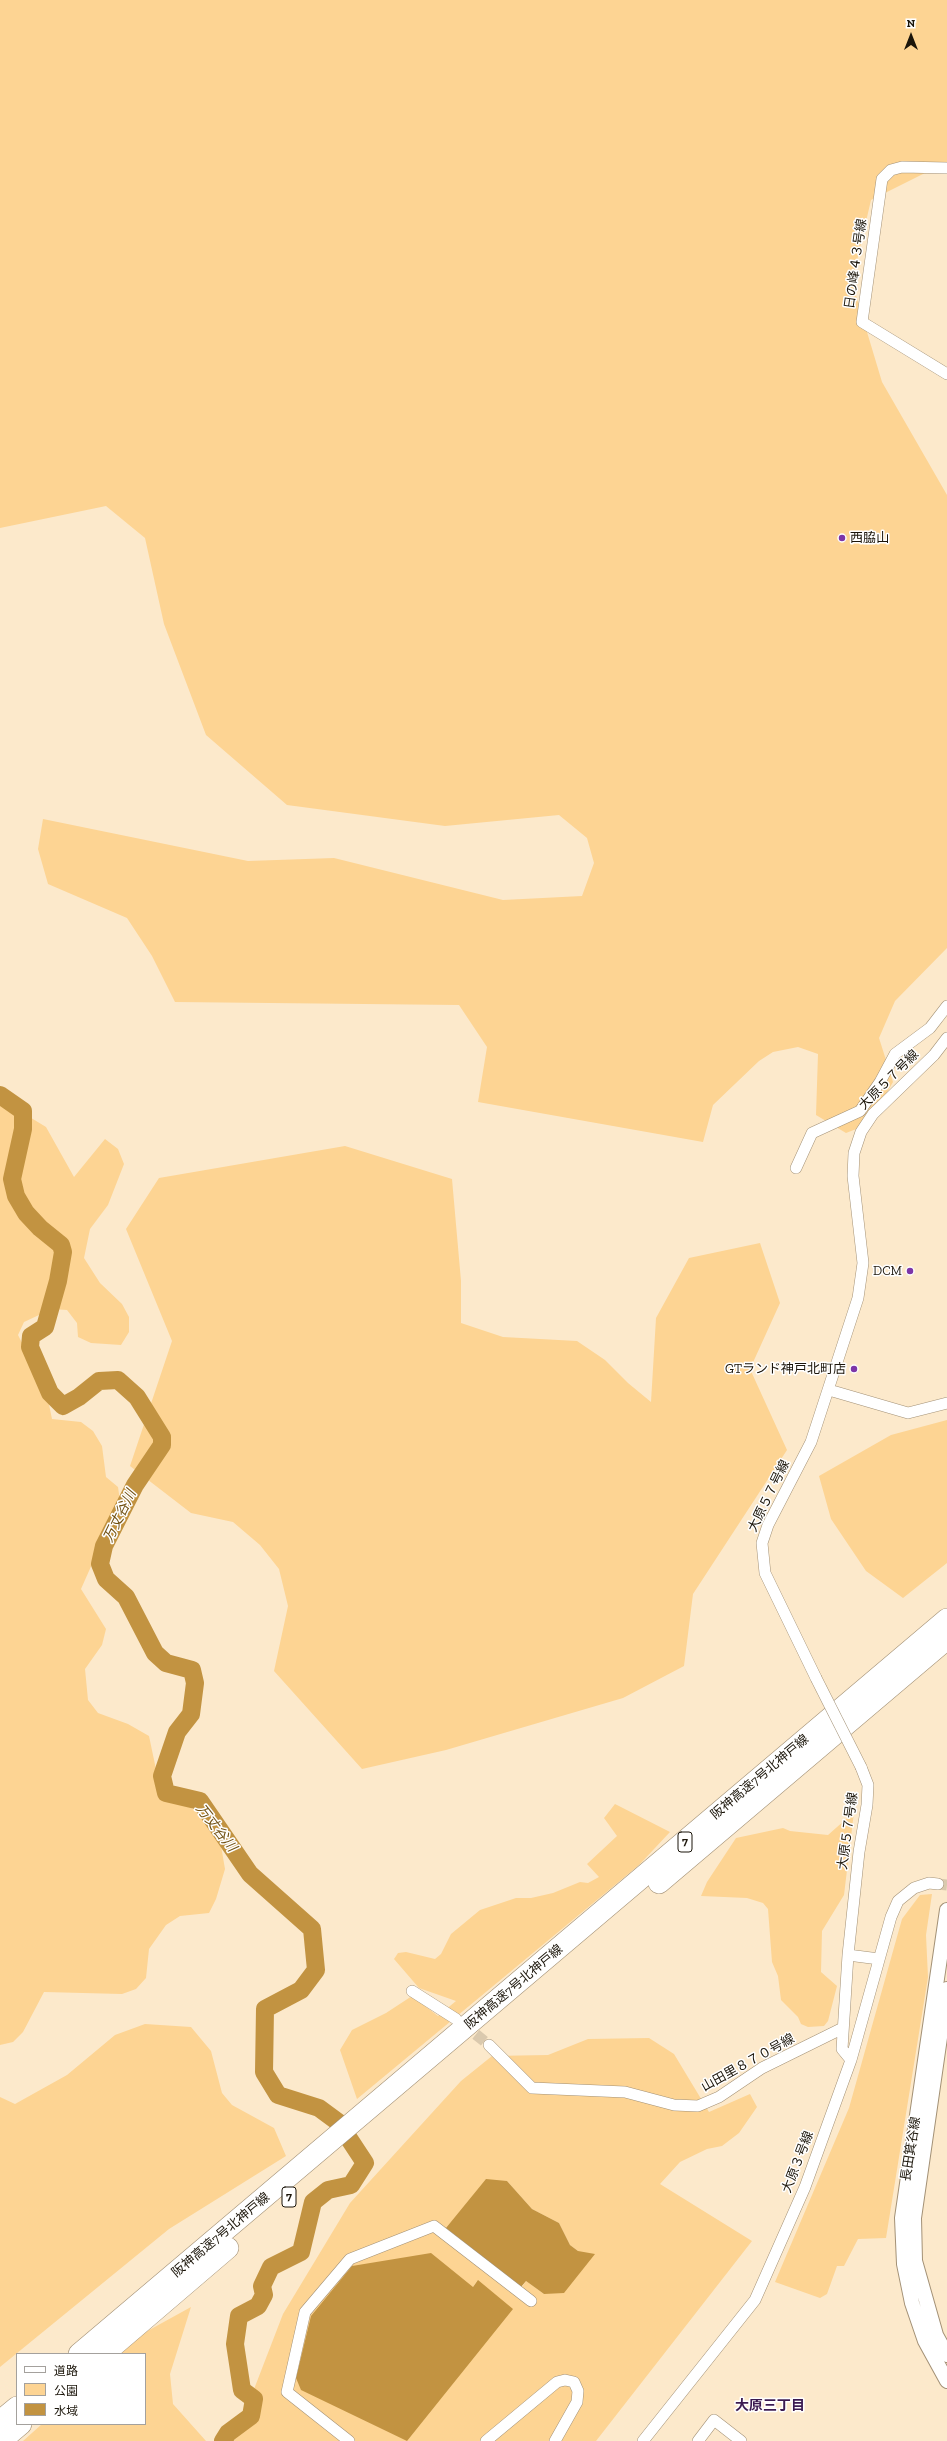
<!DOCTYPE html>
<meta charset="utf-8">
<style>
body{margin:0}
#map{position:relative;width:947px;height:2441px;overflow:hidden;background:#fce9cb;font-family:"Zilla Slab","Noto Sans JP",serif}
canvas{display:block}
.legend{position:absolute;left:16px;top:2353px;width:130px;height:72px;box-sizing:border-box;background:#fff;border:1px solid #a4a19d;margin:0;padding:5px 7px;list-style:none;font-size:12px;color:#1b150a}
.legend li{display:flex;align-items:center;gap:8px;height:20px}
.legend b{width:20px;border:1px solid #a4a19d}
.north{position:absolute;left:891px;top:16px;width:40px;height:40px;-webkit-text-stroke:3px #fff;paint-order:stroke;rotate:0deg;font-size:11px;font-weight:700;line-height:16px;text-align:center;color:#1b150a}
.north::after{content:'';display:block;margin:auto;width:14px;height:18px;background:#1b150a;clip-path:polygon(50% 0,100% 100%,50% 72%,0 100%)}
</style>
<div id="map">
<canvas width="947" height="2441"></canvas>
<ul class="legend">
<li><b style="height:5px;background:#fff"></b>道路</li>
<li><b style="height:11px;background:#fdd493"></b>公園</li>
<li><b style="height:11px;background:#c29341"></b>水域</li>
</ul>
<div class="north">N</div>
</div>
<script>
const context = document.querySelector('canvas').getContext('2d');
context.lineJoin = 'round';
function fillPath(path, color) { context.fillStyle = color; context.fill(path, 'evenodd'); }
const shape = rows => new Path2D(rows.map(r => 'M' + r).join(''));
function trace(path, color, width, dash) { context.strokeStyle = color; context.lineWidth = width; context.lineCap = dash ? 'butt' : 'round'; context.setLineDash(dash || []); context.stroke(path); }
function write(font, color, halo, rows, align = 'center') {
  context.font = font + ' "Zilla Slab","Noto Sans JP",serif'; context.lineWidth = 3; context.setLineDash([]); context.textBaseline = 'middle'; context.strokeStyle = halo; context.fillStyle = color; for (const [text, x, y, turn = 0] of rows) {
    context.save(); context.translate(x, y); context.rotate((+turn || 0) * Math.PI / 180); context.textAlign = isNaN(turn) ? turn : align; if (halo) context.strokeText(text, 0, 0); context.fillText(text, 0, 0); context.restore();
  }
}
fillPath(shape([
 [0,0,947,0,947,162,871,200,852,282,882,382,947,495,947,948,895,1001,879,1038,893,1082,869,1124,846,1133,816,1115,818,1054,798,1047,773,1052,759,1061,713,1105,703,1142,478,1102,487,1047,459,1005,175,1002,152,956,127,918,48,884,38,849,43,819,248,861,334,858,503,900,582,896,594,863,587,838,559,815,445,826,287,805,206,735,164,624,145,538,106,506,0,528],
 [0,1099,46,1127,74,1177,105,1139,118,1149,124,1164,108,1205,90,1229,84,1258,100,1283,122,1304,129,1317,129,1332,121,1345,91,1343,78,1337,77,1323,67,1310,52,1309,24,1322,18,1335,46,1390,52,1419,81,1422,93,1431,102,1446,106,1477,118,1487,120,1501,81,1589,106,1629,102,1645,85,1669,88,1700,98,1713,128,1724,149,1736,157,1774,165,1788,176,1798,203,1816,213,1826,220,1840,225,1869,216,1899,209,1913,180,1916,166,1925,149,1949,146,1978,136,1989,122,1994,44,1992,23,2032,13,2042,0,2045],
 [345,1146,452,1179,461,1281,461,1323,503,1337,577,1341,605,1360,628,1383,651,1402,656,1318,689,1258,760,1243,780,1303,750,1369,787,1450,693,1594,684,1666,623,1698,446,1750,362,1769,274,1671,288,1606,279,1569,260,1545,233,1522,191,1513,130,1466,172,1341,126,1229,159,1178],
 [947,1420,947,1563,903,1598,866,1571,831,1519,819,1476,891,1435],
 [615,1804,670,1832,639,1865,357,2099,340,2050,352,2030,386,2013,412,1996,438,2016,456,2001,419,1988,394,1959,398,1953,406,1952,435,1959,441,1954,451,1934,480,1910,516,1898,531,1898,553,1893,580,1882,588,1883,599,1877,587,1864,617,1836,604,1818],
 [854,1812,844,1895,822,1931,821,1972,837,1986,828,2021,824,2026,808,2027,801,2024,798,2017,781,2000,778,1976,772,1962,768,1909,763,1903,747,1898,701,1896,707,1882,736,1838,783,1828,790,1831,828,1835],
 [932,1894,926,1935,928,1977,886,2238,858,2239,844,2266,837,2266,827,2294,820,2298,775,2282,849,2108,902,1919,920,1895],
 [145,2024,191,2027,211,2051,222,2093,232,2105,274,2128,286,2156,169,2229,0,2367,0,2097,15,2104,67,2075,115,2035],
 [649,2038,674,2054,709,2112,750,2094,757,2107,739,2133,722,2146,707,2149,680,2162,660,2184,752,2241,596,2441,234,2441,283,2314,350,2203,461,2081,492,2056,548,2055,588,2039],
 [507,2181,532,2209,559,2223,570,2245,578,2251,544,2294,526,2281,522,2287],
 [477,2281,407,2441,473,2287],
 [191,2307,170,2374,173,2404,206,2441,23,2441,42,2424,145,2424,145,2354,120,2354,142,2334]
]), '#fdd493');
fillPath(shape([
 [486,2179,507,2181,532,2209,559,2223,570,2245,578,2251,595,2254,564,2293,544,2294,526,2281,521,2287,446,2228],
 [431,2253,473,2287,478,2280,513,2309,407,2441,301,2390,296,2378,311,2316,352,2266]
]), '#c29341');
trace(shape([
 [0,1095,23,1111,23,1129,12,1179,16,1196,26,1213,40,1228,61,1245,63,1252,58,1281,45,1327,31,1336,30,1347,50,1393,63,1406,79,1397,99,1381,118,1380,137,1397,162,1437,162,1445,135,1485,104,1546,100,1564,106,1579,126,1597,155,1653,166,1663,192,1670,195,1683,191,1714,177,1732,162,1776,166,1793,200,1801,250,1874,312,1929,316,1970,301,1990,265,2009,264,2072,278,2095,319,2108,338,2122,365,2163,351,2185,328,2190,313,2202,301,2252,271,2267,262,2286,264,2295,258,2306,239,2316,235,2344,242,2390,254,2399,251,2416,228,2433,223,2441]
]), '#c29341', 18);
trace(shape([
 [938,1884,947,1885],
 [463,2024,489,2045]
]), '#dac9ae', 11, [11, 5.5]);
const minor = shape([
 [947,168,902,167,891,170,882,179,862,322,947,374],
 [796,1168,812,1133,860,1111,880,1082,895,1054,930,1028,947,1006],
 [829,1390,908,1413,947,1403],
 [816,1678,765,1573,762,1543,768,1525,811,1442,858,1298,863,1263,853,1176,854,1153,861,1132,873,1114,934,1055,947,1038],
 [861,1767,868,1785,867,1805,859,1852,848,1955,879,1959],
 [848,1955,842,2049,851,2060],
 [412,1991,456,2019],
 [489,2045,532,2088,625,2092,674,2105,698,2106,719,2097,762,2068,843,2028],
 [349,2441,287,2392,305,2312,350,2259,434,2226,531,2301],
 [486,2441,557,2382,565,2380,574,2382,578,2391,577,2402,555,2441],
 [643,2441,755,2300,805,2187,851,2060,891,1917,898,1901,914,1888,929,1883,938,1884],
 [698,2441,714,2420,741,2441]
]);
const tertiary = shape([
 [947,1910,902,2218,904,2264,912,2303,925,2341,947,2381],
 [947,1989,914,2218,915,2261,936,2335,947,2355]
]);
const motorway = shape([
 [659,1883,947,1639],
 [79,2354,947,1619],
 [104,2354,228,2248],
 [0,2421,17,2407],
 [1,2441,21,2424]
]);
trace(minor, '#a39176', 12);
trace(tertiary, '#a39176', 16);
trace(motorway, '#a39176', 22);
trace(minor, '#fff', 11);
trace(tertiary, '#fff', 14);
trace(motorway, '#fff', 21);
const minorBridge = shape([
 [816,1678,861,1767]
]);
trace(minorBridge, '#a39176', 12, []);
trace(minorBridge, '#fff', 11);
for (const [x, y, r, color] of [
 [842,538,4,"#7c35a8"],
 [910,1271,4,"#7c35a8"],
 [854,1369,4,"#7c35a8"]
]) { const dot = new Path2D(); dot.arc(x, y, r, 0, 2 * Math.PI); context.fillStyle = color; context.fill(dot); trace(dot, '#fff', 1.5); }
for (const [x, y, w] of [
 [685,1842,14],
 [289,2197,14]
]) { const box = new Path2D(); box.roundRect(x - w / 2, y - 10, w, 20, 3); context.fillStyle = '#fff'; context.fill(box); trace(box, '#1b150a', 1); }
write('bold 12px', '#1b150a', null, [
 ["7",685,1842],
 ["7",289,2197]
]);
write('13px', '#1b150a', '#fff', [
 ["日の峰４３号線",856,264,-82],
 ["大原５７号線",889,1080,-45],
 ["大原５７号線",769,1496,-64],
 ["阪神高速7号北神戸線",760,1777,-40],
 ["大原５７号線",848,1831,-82],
 ["阪神高速7号北神戸線",514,1987,-40],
 ["山田里８７０号線",748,2063,-29],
 ["長田箕谷線",911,2149,-81],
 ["大原３号線",798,2162,-69],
 ["阪神高速7号北神戸線",221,2235,-40]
]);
write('13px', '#1b150a', '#fff', [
 ["西脇山",850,538,"left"],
 ["DCM",902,1271],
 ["GTランド神戸北町店",846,1369]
], 'right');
write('italic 14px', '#715113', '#fff', [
 ["万丈谷川",120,1516,-64],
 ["万丈谷川",216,1828,52]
]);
write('bold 14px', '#3b1a51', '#fff', [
 ["大原三丁目",770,2406]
]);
</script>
